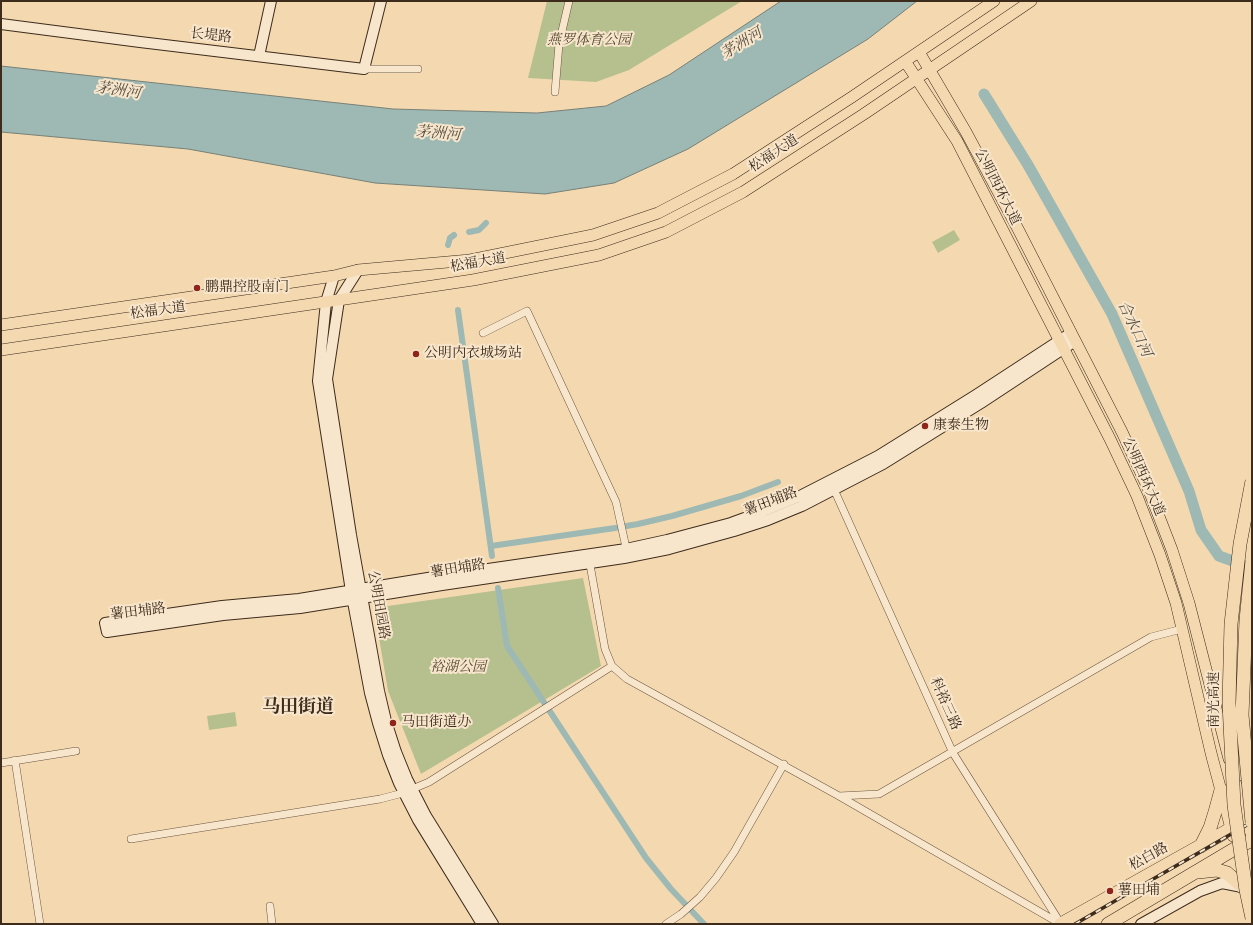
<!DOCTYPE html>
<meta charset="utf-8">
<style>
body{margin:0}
#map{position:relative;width:1253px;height:925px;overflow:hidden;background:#f4d9b0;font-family:Alegreya,serif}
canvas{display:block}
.frame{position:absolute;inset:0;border:2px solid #3d2b1c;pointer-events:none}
</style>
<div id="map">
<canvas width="1253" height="925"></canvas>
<div class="frame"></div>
</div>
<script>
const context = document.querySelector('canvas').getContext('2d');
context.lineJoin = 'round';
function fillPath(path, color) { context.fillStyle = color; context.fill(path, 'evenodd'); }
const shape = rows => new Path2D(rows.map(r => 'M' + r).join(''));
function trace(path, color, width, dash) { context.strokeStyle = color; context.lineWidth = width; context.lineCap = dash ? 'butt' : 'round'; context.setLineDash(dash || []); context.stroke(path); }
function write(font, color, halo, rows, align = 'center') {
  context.font = font + ' Alegreya,"Noto Serif SC",serif'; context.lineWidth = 4; context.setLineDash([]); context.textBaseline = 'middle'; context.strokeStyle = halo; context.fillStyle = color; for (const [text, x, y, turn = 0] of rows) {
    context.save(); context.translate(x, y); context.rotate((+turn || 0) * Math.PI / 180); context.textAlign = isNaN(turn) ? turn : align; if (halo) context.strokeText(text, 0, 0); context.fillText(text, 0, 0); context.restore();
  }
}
fillPath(shape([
 [547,1,742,1,629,70,596,82,528,78],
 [954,230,960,240,938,253,932,242],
 [583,578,601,666,421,774,388,691,374,608],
 [235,712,237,726,209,730,207,716]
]), '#b6c08f');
const water = shape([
 [781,1,917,1,868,39,688,149,614,183,545,194,375,183,188,149,1,132,1,66,393,109,537,113,606,106,669,75,781,1]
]);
fillPath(water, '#9eb9b3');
trace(water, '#778077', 1);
trace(shape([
 [469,232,479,230,486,223],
 [448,245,450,238,454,235],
 [458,310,492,556],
 [491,546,615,528,638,524,672,516,741,496,778,482],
 [498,588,507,646,646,858,671,889,704,924]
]), '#9eb9b3', 6);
trace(shape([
 [984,94,1028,165,1112,314,1189,491,1201,530,1219,556,1252,568]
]), '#9eb9b3', 11);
const street = shape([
 [364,69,418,69],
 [555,92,559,44,569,1],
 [483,333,527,311,616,502,627,552],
 [832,485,953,753,1061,924],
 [589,559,605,649,612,666,627,679,839,796,879,794,1151,637,1182,629],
 [15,760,40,924],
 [1,763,76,751],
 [839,796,1059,923],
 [131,839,380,799,403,793,429,782,612,666],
 [270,906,272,924],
 [666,924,681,914,700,897,716,878,734,852,784,764]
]);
const secondary = shape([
 [1,24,140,42,364,69,381,1],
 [259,56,271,1],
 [358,270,339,300,327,379,351,535,379,691,386,721,396,752,407,779,426,816,493,924],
 [334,276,326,302,318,381,351,591,370,693,378,723,388,755,399,783,418,820,482,924],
 [1071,333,976,395,878,456,798,497,764,511,731,523,667,540,626,549,440,576,299,599,222,606,105,623,107,632,223,615,300,608,442,585,624,558,669,549,734,531,768,520,802,506,883,464,981,403,1075,341],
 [1141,924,1200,891,1222,883,1242,887]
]);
const primary = shape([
 [919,52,966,132,1018,229,1122,432,1148,488,1172,550,1189,603,1229,759],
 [905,61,957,141,1110,439,1137,496,1160,555,1176,603,1211,753,1233,836],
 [1,325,334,276,358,270,470,260,593,235,658,213,733,174,852,97,994,1],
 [1,350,473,280,599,255,666,232,743,192,864,114,1031,1],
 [1236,784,1252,837]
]);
const highway = shape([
 [1201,846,1210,828,1215,812,1221,790],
 [1198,872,1217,870,1227,873,1243,887],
 [1061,924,1252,817],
 [1108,924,1236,848,1252,840]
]);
trace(street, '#6b5641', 8);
trace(secondary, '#3d2b1c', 12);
trace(primary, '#3d2b1c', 12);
trace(highway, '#3d2b1c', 14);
trace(street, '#f8e6cc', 7);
trace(secondary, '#f8e6cc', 10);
trace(primary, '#f4d9b0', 11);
trace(highway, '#f4d9b0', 13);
const rail = shape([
 [1075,924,1252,822]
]);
trace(rail, '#3d2b1c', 3.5);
trace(rail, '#f8e6cc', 2, [6]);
const highwayBridge = shape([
 [1252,481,1240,544,1231,624,1229,703,1234,805,1246,890,1252,918],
 [1252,561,1246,620,1242,715,1252,822]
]);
trace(highwayBridge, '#3d2b1c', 14, []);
trace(highwayBridge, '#f4d9b0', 13);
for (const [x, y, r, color] of [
 [197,288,4,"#8f2418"],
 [416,354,4,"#8f2418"],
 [925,426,4,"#8f2418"],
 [393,723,4,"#8f2418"],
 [1110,891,4,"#8f2418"]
]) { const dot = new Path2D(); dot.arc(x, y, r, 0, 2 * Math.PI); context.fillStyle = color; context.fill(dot); trace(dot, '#f8e6cc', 1.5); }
write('14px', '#3d2b1c', '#f8e6cc', [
 ["长堤路",211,36,6],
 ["松福大道",774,154,-33],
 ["公明西环大道",997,187,63],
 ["松福大道",478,263,-10],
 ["松福大道",158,311,-8],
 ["公明西环大道",1143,477,66],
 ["薯田埔路",771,502,-21],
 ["薯田埔路",458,569,-9],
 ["公明田园路",378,605,80],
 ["薯田埔路",138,612,-7],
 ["南光高速",1215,700,-90],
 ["科裕三路",945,704,66],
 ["松白路",1149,857,-29]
]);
write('italic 14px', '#554933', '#f8e6cc', [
 ["燕罗体育公园",589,41],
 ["裕湖公园",458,668]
]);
write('14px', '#3d2b1c', '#f8e6cc', [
 ["鹏鼎控股南门",205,288],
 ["公明内衣城场站",424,354],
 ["康泰生物",933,426],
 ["马田街道办",401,723],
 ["薯田埔",1118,891]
], 'left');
write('italic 15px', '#554e42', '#f8e6cc', [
 ["茅洲河",742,44,-32],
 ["茅洲河",118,91,8],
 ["茅洲河",438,134,5],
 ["合水口河",1134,329,65]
]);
write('bold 18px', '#3d2b1c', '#f8e6cc', [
 ["马田街道",298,708]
]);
</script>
